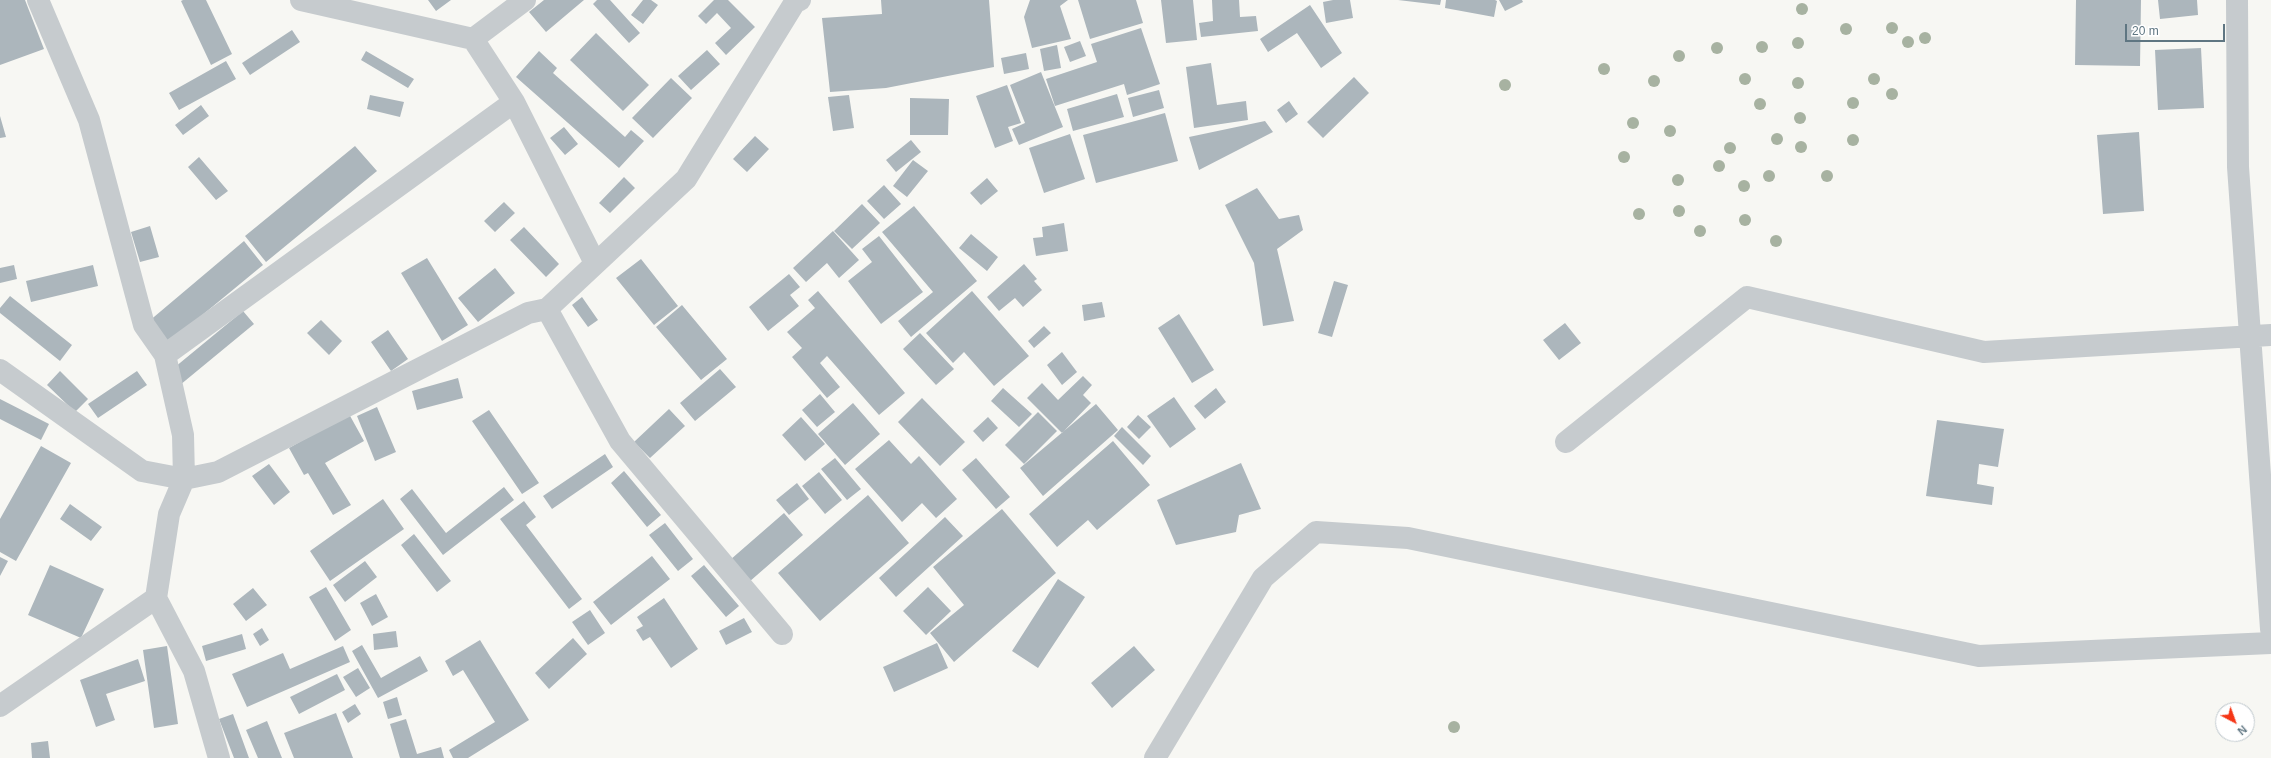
<!DOCTYPE html>
<style>
body{margin:0}
#map{position:relative;width:2271px;height:758px;overflow:hidden;background:#f7f7f3;font-family:Arial,sans-serif}
canvas{display:block}
.north{position:absolute;left:2215px;top:702px;width:40px;height:40px;box-sizing:border-box;background:#fff;border:1px solid #bfc8cd;border-radius:50%;rotate:139deg;font-size:11px;font-weight:700;line-height:16px;text-align:center;color:#5f7682}
.north::after{content:'';display:block;margin:auto;width:14px;height:18px;background:#f53616;clip-path:polygon(50% 0,100% 100%,50% 72%,0 100%)}
.scale{position:absolute;left:2125px;top:24px;width:100px;height:18px;box-sizing:border-box;border:2px solid #5f7682;border-top:0;padding-left:5px;font-size:12px;line-height:14px;white-space:nowrap;color:#5f7682;-webkit-text-stroke:3px #fff;paint-order:stroke}
</style>
<div id="map">
<canvas width="2271" height="758"></canvas>
<div class="north">N</div>
<div class="scale">20 m</div>
</div>
<script>
const context = document.querySelector('canvas').getContext('2d');
context.lineJoin = 'round';
function fillPath(path, color) { context.fillStyle = color; context.fill(path, 'evenodd'); }
const shape = rows => new Path2D(rows.map(r => 'M' + r).join(''));
function trace(path, color, width, dash) { context.strokeStyle = color; context.lineWidth = width; context.lineCap = dash ? 'butt' : 'round'; context.setLineDash(dash || []); context.stroke(path); }
fillPath(shape([
 [0,0,25,0,44,49,0,65],
 [183,0,206,0,232,54,211,65,181,1],
 [428,0,451,0,436,11],
 [544,0,584,0,546,32,529,12],
 [597,0,610,0,640,33,629,43,593,4],
 [643,0,651,0,658,5,643,24,631,15],
 [714,0,728,0,755,27,726,55,715,43,731,28,717,13,706,24,698,16],
 [881,0,989,0,994,67,886,88,830,92,822,18,882,14],
 [1030,0,1068,0,1060,6,1071,39,1032,48,1024,17],
 [1078,0,1136,0,1143,23,1090,39],
 [1161,0,1193,0,1197,40,1166,43],
 [1212,0,1239,0,1240,17,1256,16,1258,31,1201,37,1199,23,1213,21],
 [1333,0,1350,0,1353,18,1326,23,1323,2],
 [1398,0,1441,0,1440,5],
 [1446,0,1495,0,1497,1,1494,17,1445,8],
 [1499,0,1522,0,1523,2,1505,11],
 [2076,0,2141,0,2140,66,2075,65],
 [2158,0,2197,0,2198,15,2160,19],
 [1310,5,1342,53,1321,68,1297,33,1268,52,1260,39],
 [1141,28,1160,84,1127,95,1124,84,1055,106,1046,79,1097,62,1091,44],
 [292,30,300,42,250,75,242,63],
 [596,33,649,85,623,111,570,60],
 [1080,41,1086,56,1070,62,1064,47],
 [1057,45,1061,68,1044,71,1040,49],
 [2201,48,2204,108,2158,110,2155,50],
 [707,50,720,64,691,90,678,76],
 [366,51,414,79,408,88,361,60],
 [539,51,557,68,553,73,625,137,631,130,644,141,619,168,516,77],
 [1026,53,1029,69,1004,74,1001,58],
 [226,61,236,79,179,110,169,93],
 [1211,63,1217,105,1246,101,1248,120,1194,128,1186,67],
 [1041,72,1063,127,1019,145,1012,129,1025,123,1010,85],
 [1354,77,1369,93,1323,138,1307,122],
 [671,78,692,98,653,138,632,118],
 [1007,85,1021,123,1008,127,1013,141,995,148,976,96],
 [1159,90,1164,108,1133,117,1128,98],
 [1117,94,1124,117,1073,131,1067,109],
 [370,95,404,102,400,117,367,109],
 [849,95,854,128,833,131,828,97],
 [910,98,949,99,948,135,910,135],
 [1289,101,1298,114,1286,123,1277,110],
 [201,105,209,116,183,135,175,125],
 [1165,113,1178,161,1096,183,1083,135],
 [0,116,6,137,0,138],
 [1265,121,1273,132,1199,170,1189,137],
 [564,127,578,144,565,155,550,138],
 [2139,132,2144,211,2103,214,2097,135],
 [1070,134,1085,179,1044,193,1029,148],
 [755,136,769,149,747,172,733,159],
 [911,140,921,152,896,172,886,160],
 [355,146,377,171,266,262,245,236],
 [199,157,228,191,216,200,188,167],
 [913,160,928,171,907,197,893,186],
 [624,177,635,188,610,213,599,203],
 [987,178,998,191,981,205,970,193],
 [884,185,901,204,884,219,867,201],
 [1257,188,1279,219,1299,215,1303,230,1277,249,1294,321,1263,326,1254,263,1225,205],
 [504,202,515,213,495,232,484,221],
 [862,204,880,223,852,249,834,231],
 [914,206,977,281,911,337,898,321,933,292,882,232],
 [1064,223,1068,251,1036,256,1033,238,1043,237,1042,227],
 [150,226,159,257,140,262,131,232],
 [524,227,559,264,546,277,510,240],
 [833,231,859,260,839,278,827,263,806,282,793,268],
 [971,234,998,257,987,271,959,248],
 [879,236,923,292,881,324,848,281,872,262,862,249],
 [244,241,263,265,166,345,148,322],
 [427,258,468,325,442,341,401,273],
 [641,259,678,306,654,325,616,278],
 [1024,264,1037,279,1034,281,1042,290,1023,307,1015,298,999,311,987,297],
 [14,265,17,279,0,283,0,268],
 [93,265,98,286,31,302,26,281],
 [495,268,515,293,478,322,458,298],
 [789,274,800,287,790,295,799,306,768,331,749,307],
 [1334,281,1348,285,1332,337,1318,333],
 [818,291,905,393,879,415,827,356,820,363,840,387,827,398,792,357,802,348,787,332,815,308,808,300],
 [972,291,1029,356,994,386,964,352,953,363,926,333],
 [10,296,72,345,60,361,0,313,0,308],
 [582,297,598,320,588,327,572,305],
 [1102,302,1105,317,1084,321,1082,305],
 [682,305,727,359,701,380,656,327],
 [243,311,254,324,180,385,169,372],
 [1179,314,1214,370,1192,383,1158,328],
 [321,320,342,341,329,355,307,333],
 [1565,323,1581,343,1559,360,1543,340],
 [1044,326,1051,333,1034,348,1028,341],
 [388,330,408,359,391,371,371,342],
 [920,333,954,369,936,385,903,349],
 [1062,352,1077,372,1062,385,1047,365],
 [720,369,736,387,695,421,680,403],
 [60,371,88,399,75,412,47,385],
 [137,371,147,385,98,418,88,404],
 [1083,376,1092,385,1083,395,1091,403,1062,433,1027,398,1042,383,1058,400],
 [458,378,463,398,417,410,412,391],
 [1003,388,1032,414,1019,427,991,401],
 [1216,388,1226,402,1205,419,1194,406],
 [820,394,835,412,817,427,802,410],
 [1174,397,1196,429,1170,448,1147,416],
 [922,398,965,442,940,466,898,422],
 [0,399,49,424,41,440,0,419],
 [853,403,880,434,845,465,818,434],
 [1096,404,1118,430,1043,496,1020,468],
 [377,407,396,452,375,461,357,416],
 [669,409,685,426,650,458,634,442],
 [489,410,539,483,522,494,472,421],
 [1038,412,1057,431,1024,464,1005,445],
 [349,414,364,441,325,463,351,505,333,515,308,473,304,475,289,448],
 [1138,415,1151,427,1139,439,1127,427],
 [801,417,825,444,805,461,782,435],
 [988,417,998,428,983,442,973,431],
 [1937,420,2004,429,1998,467,1979,464,1977,484,1994,487,1992,505,1926,496],
 [1122,427,1151,456,1143,465,1114,436],
 [889,440,911,464,919,456,957,499,936,518,922,503,902,522,855,469],
 [1113,441,1150,485,1097,530,1088,520,1057,547,1029,514],
 [41,446,71,463,16,561,0,552,0,519],
 [605,454,613,467,552,509,543,496],
 [835,458,861,489,847,500,821,469],
 [976,458,1010,497,996,509,962,470],
 [1241,463,1261,509,1239,515,1236,532,1176,545,1157,500],
 [269,464,290,492,274,505,252,476],
 [624,471,661,515,647,527,611,483],
 [819,472,842,500,825,514,802,486],
 [797,483,809,499,789,515,776,500],
 [504,487,514,500,443,555,400,499,412,489,446,533],
 [868,495,909,543,820,621,778,573],
 [383,499,404,529,330,581,310,551],
 [524,501,536,517,526,525,582,599,569,609,500,519],
 [70,504,102,527,91,541,60,519],
 [1002,509,1056,573,954,662,930,633,964,605,933,567],
 [784,513,803,535,749,582,730,560],
 [945,517,963,536,896,597,879,578],
 [665,523,693,559,678,571,649,535],
 [414,534,451,581,437,592,401,545],
 [652,556,670,579,611,625,593,602],
 [0,557,8,561,0,576],
 [365,561,377,577,345,602,333,585],
 [50,565,104,589,81,638,28,615],
 [704,565,739,606,726,617,691,576],
 [1058,579,1085,597,1038,668,1012,651],
 [326,587,351,630,335,641,309,597],
 [928,587,951,611,926,635,903,611],
 [253,588,267,605,246,621,233,604],
 [376,594,388,617,372,626,360,603],
 [664,598,698,649,671,668,650,637,643,641,636,630,643,626,637,617],
 [590,610,605,633,588,645,572,622],
 [744,618,752,632,726,645,719,631],
 [262,628,269,640,260,646,253,634],
 [396,631,398,647,374,650,373,634],
 [242,634,246,649,206,661,202,646],
 [573,638,587,654,549,689,535,673],
 [480,640,529,720,468,758,453,758,449,750,495,722,463,670,453,676,445,661],
 [937,643,948,668,894,692,883,667],
 [362,645,381,678,420,656,428,671,378,698,352,651],
 [167,646,178,724,154,728,143,650],
 [343,646,350,662,247,707,232,674,283,653,290,669],
 [1134,646,1155,670,1112,708,1091,683],
 [138,659,145,681,106,694,115,720,96,727,80,680],
 [358,668,370,688,356,697,343,677],
 [337,674,345,690,299,714,290,697],
 [397,697,402,715,388,719,383,702],
 [355,704,361,714,348,723,342,712],
 [336,713,353,758,294,758,284,733],
 [233,714,249,758,234,758,219,719],
 [406,719,417,754,441,747,444,758,400,758,390,724],
 [267,721,282,758,258,758,246,730],
 [48,741,50,758,32,758,31,743]
]), '#acb6bc');
trace(shape([
 [38,0,89,120,144,325,165,355,183,435,184,479,169,514,156,598,194,671,219,758],
 [301,0,473,39,514,102,595,263],
 [2237,0,2238,167,2271,629],
 [473,39,525,0],
 [547,309,620,441,782,634],
 [165,355,514,102],
 [0,370,142,471,184,479,218,472,528,313,547,309,686,179,795,2,800,0],
 [1566,442,1747,297,1984,352,2271,335],
 [0,706,156,598],
 [1155,758,1263,578,1316,532,1408,538,1979,656,2271,643]
]), '#c6cbce', 22);
context.fillStyle = '#a7b2a1';
for (const [x, y] of [
 [1802,9],
 [1892,28],
 [1846,29],
 [1925,38],
 [1908,42],
 [1798,43],
 [1762,47],
 [1717,48],
 [1679,56],
 [1604,69],
 [1745,79],
 [1874,79],
 [1654,81],
 [1798,83],
 [1505,85],
 [1892,94],
 [1853,103],
 [1760,104],
 [1800,118],
 [1633,123],
 [1670,131],
 [1777,139],
 [1853,140],
 [1801,147],
 [1730,148],
 [1624,157],
 [1719,166],
 [1769,176],
 [1827,176],
 [1678,180],
 [1744,186],
 [1679,211],
 [1639,214],
 [1745,220],
 [1700,231],
 [1776,241],
 [1454,727]
]) { context.beginPath(); context.arc(x, y, 6, 0, 2 * Math.PI); context.fill(); }
</script>
